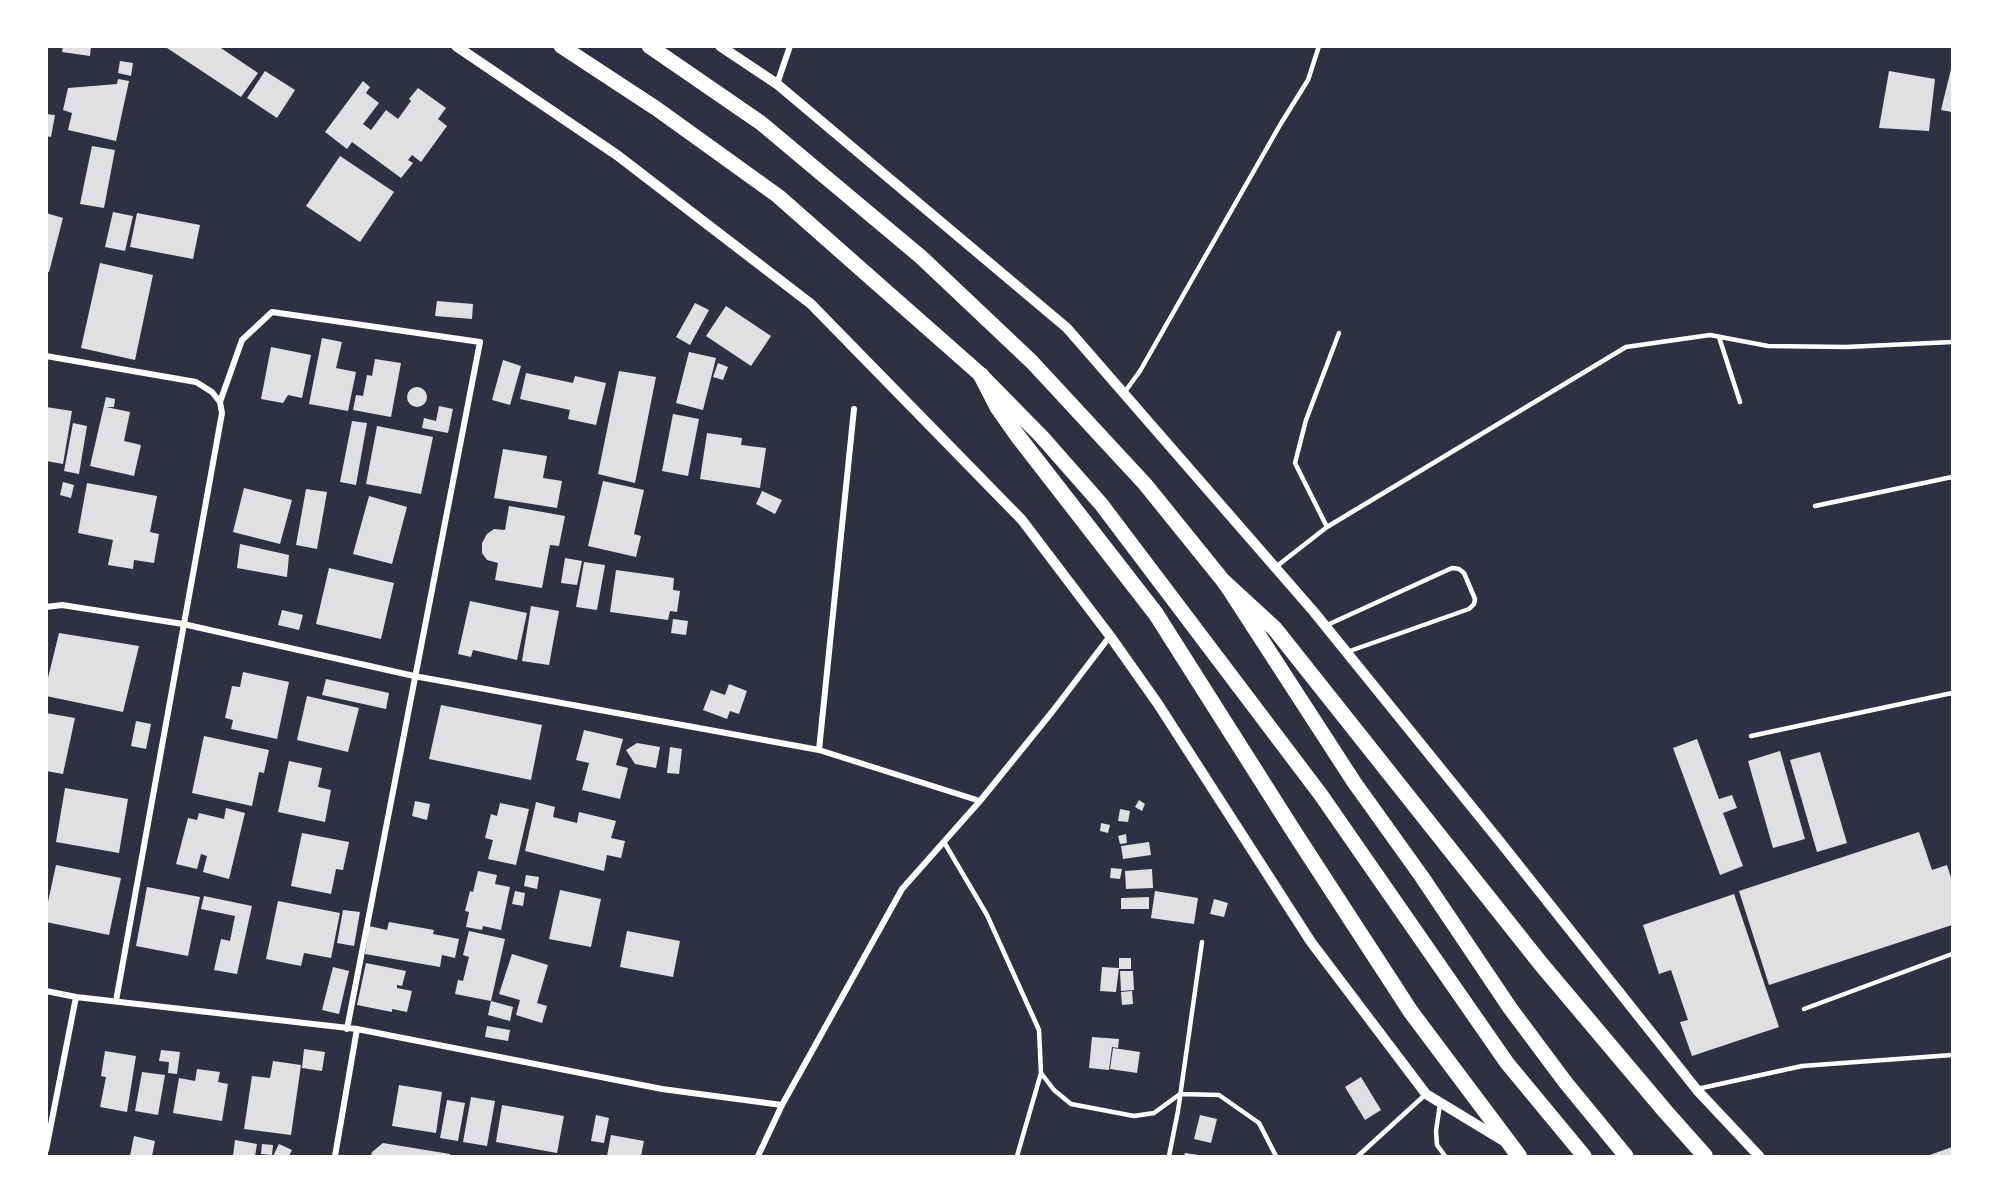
<!DOCTYPE html>
<style>
body{margin:0}
#map{position:relative;width:1999px;height:1203px;overflow:hidden;background:#2d3142;font-family:"Zilla Slab",serif}
canvas{display:block}
.frame{position:absolute;inset:0;border:48px solid #fff;pointer-events:none}
</style>
<div id="map">
<canvas width="1999" height="1203"></canvas>
<div class="frame"></div>
</div>
<script>
const context = document.querySelector('canvas').getContext('2d');
context.lineJoin = 'round';
function fillPath(path, color) { context.fillStyle = color; context.fill(path, 'evenodd'); }
const shape = rows => new Path2D(rows.map(r => 'M' + r).join(''));
function trace(path, color, width, dash) { context.strokeStyle = color; context.lineWidth = width; context.lineCap = dash ? 'butt' : 'round'; context.setLineDash(dash || []); context.stroke(path); }
fillPath(shape([
 [63,46,91,46,90,56,62,52],
 [164,46,218,46,258,73,241,97],
 [120,61,133,63,131,76,118,73],
 [1952,65,1952,112,1941,110],
 [265,71,295,90,277,118,247,98],
 [1889,71,1935,79,1929,131,1879,128],
 [118,79,129,81,116,141,68,130,72,113,63,110,68,88,117,84],
 [363,81,370,87,366,93,379,103,363,124,371,130,386,110,398,119,411,101,409,99,418,88,446,108,438,119,447,126,421,162,412,155,408,160,413,163,401,178,352,142,347,149,325,132],
 [46,114,55,115,51,137,46,136],
 [92,146,115,150,104,208,80,204],
 [340,156,394,192,360,242,306,206],
 [113,212,133,216,125,251,105,247],
 [46,213,63,218,49,272,46,271],
 [137,213,200,225,193,259,130,247],
 [100,263,153,275,135,360,81,348],
 [437,301,473,304,472,319,435,316],
 [695,303,709,310,690,345,676,337],
 [726,306,771,336,751,366,706,336],
 [322,338,342,342,336,368,356,372,348,411,309,404],
 [271,347,311,355,302,398,288,395,283,403,261,399],
 [689,352,716,358,703,410,676,403],
 [375,359,401,363,391,417,353,410,356,395,363,396,367,375,372,376],
 [503,360,521,366,510,405,492,400],
 [718,363,728,367,723,380,713,377],
 [619,371,656,377,635,483,598,474],
 [526,373,573,383,575,376,606,383,596,425,568,419,570,410,520,399],
 '407 397a10 10 0 1 1 20 0a10 10 0 1 1-20 0Z',
 [106,397,115,399,114,407,106,407,130,412,124,441,141,445,134,476,90,466],
 [439,406,453,409,448,433,422,428,424,418,436,421],
 [46,407,72,411,63,464,46,461],
 [673,414,699,419,688,476,662,471],
 [352,421,367,423,356,485,340,482],
 [73,423,87,426,79,474,64,471],
 [377,426,433,437,421,494,366,484],
 [707,433,742,438,741,445,766,448,760,488,700,479],
 [503,449,547,456,543,478,562,481,557,508,494,498],
 [603,481,644,490,634,534,641,536,636,557,588,546],
 [63,482,74,485,71,498,60,495],
 [87,483,157,496,150,532,159,534,154,563,134,560,133,569,108,565,113,540,78,533],
 [244,488,292,500,280,544,233,532],
 [306,489,327,492,317,549,296,545],
 [762,491,782,500,775,514,756,504],
 [369,496,407,507,392,564,353,554],
 [509,506,565,516,559,546,550,545,542,588,495,580,498,563,487,560,482,553,482,543,487,534,494,529,505,530],
 [240,544,289,555,287,577,237,568],
 [565,558,582,561,577,585,561,583],
 [584,562,605,565,597,610,576,607],
 [329,568,394,583,381,639,316,624],
 [616,570,674,578,673,590,680,591,677,612,670,611,668,620,610,612],
 [470,601,527,613,517,660,473,650,471,657,458,654],
 [531,606,559,611,549,665,522,661],
 [282,610,303,615,299,630,278,625],
 [673,619,688,621,686,635,671,633],
 [59,633,139,646,123,712,46,696,46,686],
 [243,672,289,682,277,739,231,729,233,720,225,718,232,686,240,687],
 [326,679,389,693,386,709,322,695],
 [729,684,747,691,739,714,730,711,727,719,703,710,711,690,725,695],
 [307,696,359,708,348,752,297,740],
 [441,705,542,725,531,780,429,759],
 [46,713,75,718,63,774,46,771],
 [136,721,151,724,146,749,131,746],
 [584,730,623,739,616,765,628,768,620,799,582,790,589,763,576,760],
 [204,736,269,750,264,773,259,772,252,806,192,793],
 [1697,739,1719,799,1732,795,1737,808,1723,813,1743,866,1720,875,1673,748],
 [637,743,660,747,656,768,635,764,626,750],
 [670,747,682,749,679,774,667,773],
 [1780,751,1805,839,1773,848,1748,761],
 [1820,752,1847,843,1817,852,1790,760],
 [289,761,322,768,318,787,331,790,325,822,278,812],
 [65,788,128,799,119,853,56,842],
 [1139,800,1145,804,1142,811,1135,807],
 [415,801,430,804,427,820,412,816],
 [536,802,555,807,553,817,577,823,579,812,616,821,611,838,625,841,621,858,607,855,604,871,525,851],
 [500,803,529,809,516,865,488,859,493,840,485,838,491,814,497,816],
 [226,808,245,813,229,879,203,872,207,856,201,854,197,869,176,864,188,818,197,820,199,813,224,819],
 [1120,809,1130,811,1128,822,1118,821],
 [1101,823,1110,825,1108,833,1100,831],
 [1919,832,1932,870,1947,865,1952,881,1952,925,1769,985,1739,891],
 [302,833,349,842,343,870,336,869,331,894,291,886],
 [1126,834,1127,843,1120,844,1118,836],
 [1149,842,1151,855,1123,859,1121,846],
 [56,865,121,878,109,935,46,922,46,911],
 [1111,868,1122,869,1120,879,1110,878],
 [1152,869,1153,888,1126,889,1125,871],
 [478,871,497,875,495,884,510,887,501,930,483,926,482,930,466,927,469,912,465,911,470,891,473,892],
 [526,875,539,877,537,889,524,886],
 [147,887,200,897,188,956,136,946],
 [560,890,601,899,591,947,549,939],
 [515,891,525,893,523,906,512,904],
 [1155,891,1198,898,1194,924,1151,918],
 [1734,894,1779,1027,1692,1056,1680,1022,1688,1020,1671,970,1659,974,1643,925],
 [204,896,252,906,237,974,214,970,221,939,230,941,235,916,201,909],
 [1149,897,1149,909,1121,909,1121,898],
 [1214,899,1228,903,1224,917,1210,914],
 [278,901,340,913,331,958,304,953,301,966,266,959],
 [343,910,360,912,354,946,337,943],
 [389,922,434,930,433,934,459,939,455,958,442,955,440,967,365,954,369,926,387,930],
 [469,931,505,939,491,1001,455,994,458,980,463,981,469,957,463,955],
 [627,931,680,941,673,977,620,967],
 [512,954,548,965,537,1003,547,1006,542,1023,516,1015,520,1000,499,994],
 [1119,958,1131,958,1131,969,1119,969],
 [366,963,406,971,402,986,397,985,397,988,412,991,407,1012,392,1009,392,1012,357,1005],
 [333,967,349,971,339,1014,322,1010],
 [1102,967,1119,968,1116,992,1100,991],
 [1120,971,1133,971,1134,990,1121,991],
 [1132,991,1133,1004,1122,1005,1121,992],
 [491,1001,513,1007,510,1021,488,1015],
 [487,1026,510,1030,508,1041,485,1037],
 [1092,1037,1119,1039,1118,1048,1112,1047,1109,1070,1089,1068],
 [1113,1048,1140,1052,1137,1073,1110,1069],
 [304,1049,325,1052,322,1071,302,1068],
 [161,1050,180,1052,177,1074,168,1073,169,1062,159,1061],
 [105,1051,136,1056,127,1112,100,1107,106,1077,101,1076],
 [273,1061,301,1065,291,1135,244,1129,252,1076,270,1078],
 [197,1069,220,1072,218,1082,228,1084,222,1121,173,1113,179,1078,195,1081],
 [142,1072,165,1075,158,1115,135,1111],
 [1361,1077,1381,1110,1365,1120,1345,1087],
 [399,1085,442,1092,436,1133,392,1126],
 [471,1097,495,1101,487,1146,463,1142],
 [447,1100,465,1103,458,1141,440,1138],
 [502,1105,564,1116,557,1153,496,1142],
 [596,1115,609,1118,604,1143,591,1141],
 [1200,1115,1217,1119,1211,1143,1194,1139],
 [611,1135,644,1141,641,1156,607,1156],
 [134,1136,155,1141,152,1156,130,1156],
 [235,1140,257,1144,255,1156,233,1156],
 [383,1143,450,1154,450,1156,371,1156,372,1152],
 [262,1144,273,1145,272,1155,261,1154],
 [279,1144,292,1150,289,1156,273,1156],
 [1952,1147,1952,1156,1927,1156],
 [1185,1153,1199,1155,1199,1156,1184,1156]
]), '#e0e0e3');
trace(shape([
 [1719,337,1740,402],
 [1124,393,1140,371,1280,125,1308,80,1319,46],
 [1815,506,1952,477],
 [1327,527,1295,463,1306,420,1339,333],
 [1277,566,1327,527,1626,347,1710,335,1768,346,1846,347,1952,342],
 [1325,626,1452,568,1459,569,1464,573,1475,599,1474,604,1469,609,1347,652],
 [1751,736,1952,693],
 [944,842,987,915,1039,1030,1041,1073,1017,1156],
 [1804,1009,1952,954],
 [1041,1073,1054,1090,1071,1104,1134,1116,1154,1113,1180,1094,1219,1095,1259,1123,1276,1156],
 [1697,1089,1802,1066,1952,1055],
 [1440,1104,1436,1131,1437,1145,1445,1156],
 [1169,1156,1178,1111,1202,942],
 [1358,1156,1426,1094]
]), '#fff', 4.5);
trace(shape([
 [777,84,790,46],
 [46,356,196,382,212,392,220,402],
 [46,607,62,605,183,624,414,676,819,750,980,801],
 [819,750,854,409],
 [46,991,76,997,357,1029,662,1089,782,1105],
 [116,1001,222,413,220,402,242,340,272,312,480,342,347,1029],
 [46,1150,76,997],
 [335,1156,357,1029],
 [758,1156,782,1105,902,889,980,801,1052,712,1110,636]
]), '#fff', 6);
trace(shape([
 [456,46,617,155,811,304,1022,520,1110,636,1158,704,1311,942,1426,1094,1502,1140],
 [720,46,777,84,1067,328,1314,612,1501,843,1697,1090,1759,1156]
]), '#fff', 10);
trace(shape([
 [561,46,657,109,778,196,981,375,1042,437,1101,504,1321,795,1507,1063,1584,1156],
 [649,46,761,123,921,257,1032,362,1145,484,1225,583,1354,782,1422,877,1510,1008,1566,1083,1626,1156]
]), '#fff', 15);
trace(shape([
 [981,375,998,408,1017,435,1156,614,1296,835,1411,1012,1519,1156],
 [1225,583,1275,629,1541,964,1665,1111,1705,1156]
]), '#fff', 16);
</script>
